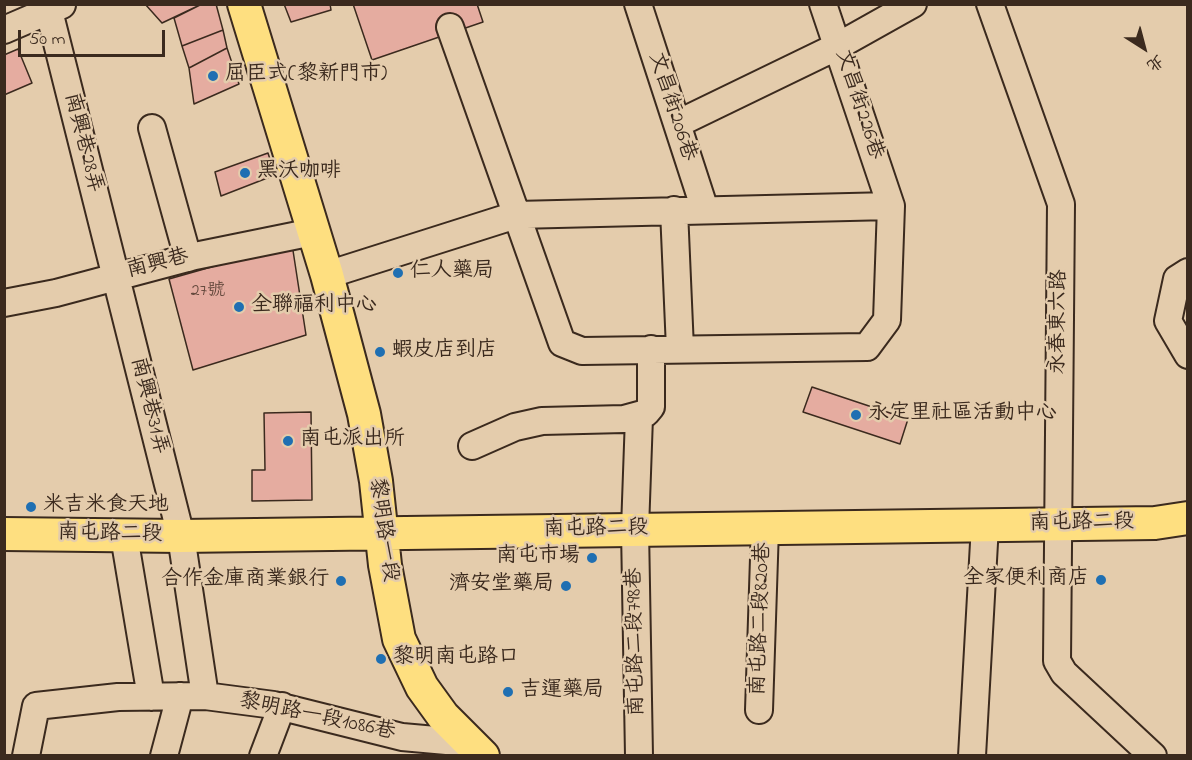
<!DOCTYPE html>
<meta charset="utf-8">
<style>
body{margin:0}
#map{position:relative;width:1192px;height:760px;overflow:hidden;background:#e4ccac;font-family:"Indie Flower","LXGW WenKai TC",sans-serif}
canvas{display:block}
.frame{position:absolute;inset:0;border:6px solid #3b2a1e;pointer-events:none}
.north{position:absolute;left:1114px;top:18px;width:60px;height:60px;-webkit-text-stroke:4px #e4ccac;paint-order:stroke;rotate:144deg;font-size:16px;font-weight:700;line-height:24px;text-align:center;color:#3b2a1e}
.north::after{content:'';display:block;margin:auto;width:21px;height:27px;background:#3b2a1e;clip-path:polygon(50% 0,100% 100%,50% 72%,0 100%)}
.scale{position:absolute;left:18px;top:30px;width:147px;height:27px;box-sizing:border-box;border:3px solid #3b2a1e;border-top:0;padding-left:8px;font-size:18px;line-height:21px;white-space:nowrap;color:#3b2a1e;-webkit-text-stroke:4px #e4ccac;paint-order:stroke}
</style>
<div id="map">
<canvas width="1192" height="760"></canvas>
<div class="frame"></div>
<div class="north">北</div>
<div class="scale">50 m</div>
</div>
<script>
const context = document.querySelector('canvas').getContext('2d');
context.lineJoin = 'round';
function fillPath(path, color) { context.fillStyle = color; context.fill(path, 'evenodd'); }
const shape = rows => new Path2D(rows.map(r => 'M' + r).join(''));
function trace(path, color, width, dash) { context.strokeStyle = color; context.lineWidth = width; context.lineCap = dash ? 'butt' : 'round'; context.setLineDash(dash || []); context.stroke(path); }
function write(font, color, halo, rows, align = 'center') {
  context.font = font + ' "Indie Flower","LXGW WenKai TC",sans-serif'; context.lineWidth = 5; context.setLineDash([]); context.textBaseline = 'middle'; context.strokeStyle = halo; context.fillStyle = color; for (const [text, x, y, turn = 0] of rows) {
    context.save(); context.translate(x, y); context.rotate((+turn || 0) * Math.PI / 180); context.textAlign = isNaN(turn) ? turn : align; if (halo) context.strokeText(text, 0, 0); context.fillText(text, 0, 0); context.restore();
  }
}
const building = shape([
 [145,4,202,4,162,23,145,4],
 [202,4,216,4,223,30,182,46,174,18,202,4],
 [284,4,330,4,331,10,291,22,284,4],
 [353,4,477,4,483,22,372,60,353,4],
 [223,30,227,48,189,68,182,46,223,30],
 [227,48,239,84,194,104,189,68,227,48],
 [18,49,32,83,4,95,4,55,18,49],
 [268,153,275,175,221,196,215,172,268,153],
 [292,244,306,335,193,370,169,279,292,244],
 [812,387,908,419,900,444,803,412,812,387],
 [311,412,312,500,252,501,252,470,265,470,264,413,311,412]
]);
fillPath(building, '#e5aca0');
trace(building, '#3b2a1e', 1.5);
const minor = shape([
 [638,4,705,210],
 [990,4,1061,204,1057,661,1064,673,1153,756],
 [49,11,181,536,205,696],
 [450,27,562,343,582,351,867,347,887,320,891,206,823,4],
 [4,30,62,5],
 [677,124,838,46,913,4],
 [152,128,188,258],
 [674,210,680,349],
 [1188,272,1177,279,1168,321,1188,355],
 [327,275,516,215,891,206],
 [4,303,56,293,195,256,313,232],
 [472,446,515,427,542,421,624,419,646,413,651,407,651,349],
 [124,536,151,697],
 [759,710,765,528],
 [26,756,36,706,118,697,205,696,274,705,402,737,469,743],
 [164,756,180,696],
 [263,756,282,706],
 [639,756,635,529,639,417],
 [972,756,985,525]
]);
const major = shape([
 [244,4,327,275,364,414,376,481,385,565,399,639,422,687,443,716,483,756],
 [4,534,181,536,1155,523,1188,518]
]);
trace(minor, '#3b2a1e', 30);
trace(major, '#3b2a1e', 36);
trace(minor, '#e4ccac', 26);
trace(major, '#fedf80', 32);
for (const [x, y, r, color] of [
 [213,76,6,"#1f6fb2"],
 [245,173,6,"#1f6fb2"],
 [398,273,6,"#1f6fb2"],
 [239,307,6,"#1f6fb2"],
 [380,352,6,"#1f6fb2"],
 [856,415,6,"#1f6fb2"],
 [288,441,6,"#1f6fb2"],
 [31,507,6,"#1f6fb2"],
 [592,558,6,"#1f6fb2"],
 [1101,580,6,"#1f6fb2"],
 [341,581,6,"#1f6fb2"],
 [566,586,6,"#1f6fb2"],
 [381,659,6,"#1f6fb2"],
 [508,692,6,"#1f6fb2"]
]) { const dot = new Path2D(); dot.arc(x, y, r, 0, 2 * Math.PI); context.fillStyle = color; context.fill(dot); trace(dot, '#e4ccac', 2); }
write('18px', '#664a3e', null, [
 ["27號",208,292]
]);
write('21px', '#3b2a1e', '#e4ccac', [
 ["屈臣式(黎新門市)",225,76],
 ["黑沃咖啡",257,173],
 ["仁人藥局",410,273],
 ["全聯福利中心",251,307],
 ["蝦皮店到店",392,352],
 ["永定里社區活動中心",868,415],
 ["南屯派出所",300,441],
 ["米吉米食天地",43,507],
 ["南屯市場",580,558,"right"],
 ["全家便利商店",1089,580,"right"],
 ["合作金庫商業銀行",329,581,"right"],
 ["濟安堂藥局",554,586,"right"],
 ["黎明南屯路口",393,659],
 ["吉運藥局",520,692]
], 'left');
write('21px', '#3b2a1e', '#e4ccac', [
 ["文昌街226巷",858,105,72],
 ["文昌街206巷",671,107,72],
 ["南興巷28弄",82,143,76],
 ["南興巷",158,265,-14],
 ["永春東六路",1060,322,-89],
 ["南興巷31弄",148,406,76],
 ["南屯路二段",1082,524,-1],
 ["黎明路一段",382,530,82],
 ["南屯路二段",596,530,-1],
 ["南屯路二段",110,535,1],
 ["南屯路二段820巷",762,619,-88],
 ["南屯路二段798巷",637,642,-91],
 ["黎明路一段1086巷",317,718,12]
]);
</script>
